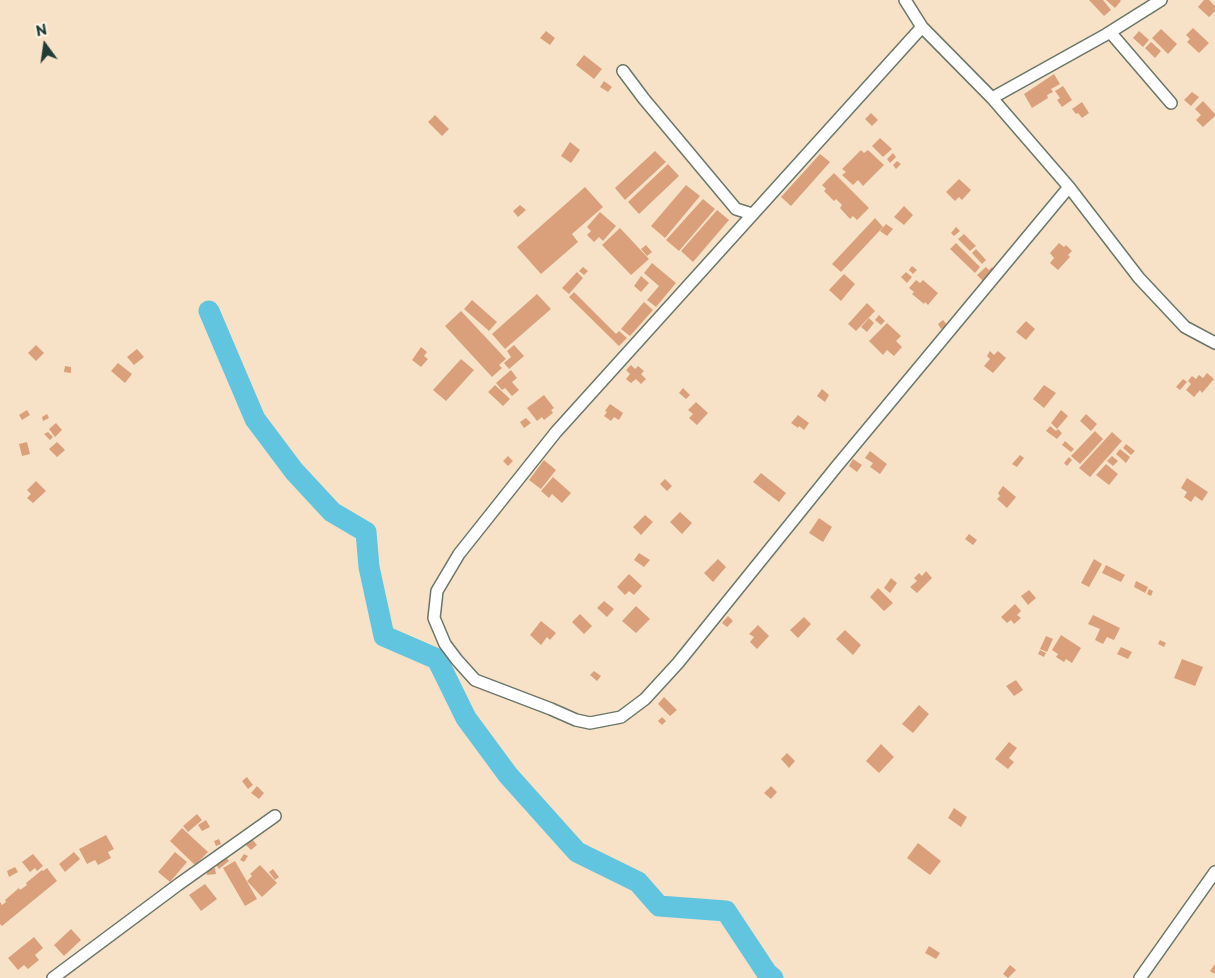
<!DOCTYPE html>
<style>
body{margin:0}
#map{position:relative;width:1215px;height:978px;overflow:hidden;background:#f7e2c8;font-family:"Playpen Sans",sans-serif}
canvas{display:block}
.north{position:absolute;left:20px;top:20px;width:50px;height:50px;-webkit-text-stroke:4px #fcf5e5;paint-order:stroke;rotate:346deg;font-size:14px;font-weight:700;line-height:20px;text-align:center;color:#1f3d34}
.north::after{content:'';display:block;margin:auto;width:18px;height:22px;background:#1f3d34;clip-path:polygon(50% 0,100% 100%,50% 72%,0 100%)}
</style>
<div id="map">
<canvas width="1215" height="978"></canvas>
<div class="north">N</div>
</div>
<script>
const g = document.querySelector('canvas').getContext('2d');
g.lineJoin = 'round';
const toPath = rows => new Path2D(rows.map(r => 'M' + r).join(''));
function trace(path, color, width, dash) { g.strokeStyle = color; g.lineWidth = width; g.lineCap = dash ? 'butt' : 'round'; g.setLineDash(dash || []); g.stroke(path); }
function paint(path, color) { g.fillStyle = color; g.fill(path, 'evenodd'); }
trace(toPath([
 [209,311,255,419,294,471,332,512,366,532,369,567,384,636,437,659,466,718,508,775,577,852,638,882,659,906,726,911,767,973,773,978]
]), '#62c5e0', 21);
paint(toPath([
 [1089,0,1103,0,1111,10,1104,16],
 [1106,0,1120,0,1121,1,1115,8],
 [1204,0,1209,0,1215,6,1215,11,1209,17,1198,7],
 [1193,28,1209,43,1199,53,1187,42,1190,39,1186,35],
 [1161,29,1177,44,1168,54,1152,38],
 [546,31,555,38,550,45,540,38],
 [1139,31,1149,40,1143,47,1133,38],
 [1151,42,1161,51,1155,58,1145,48],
 [584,55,602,69,594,79,576,65],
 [1054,74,1060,84,1051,89,1053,92,1047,95,1048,98,1032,108,1024,94],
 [604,81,612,87,608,92,600,87],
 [1063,86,1072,100,1062,107,1057,100,1060,98,1055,91],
 [1192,92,1199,97,1191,106,1184,100],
 [1203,101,1215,114,1215,116,1203,127,1196,120,1201,115,1195,109],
 [1082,102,1089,113,1082,118,1078,113,1076,114,1072,109],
 [871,113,878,120,872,126,865,119],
 [435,115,449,129,442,136,428,122],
 [880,138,892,149,883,157,872,146],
 [570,142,580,150,571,163,561,156],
 [861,150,864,153,868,150,884,165,863,186,858,180,853,185,842,175,846,172,842,169],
 [655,151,666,162,625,200,615,188],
 [893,153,896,157,890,163,887,159],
 [820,154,830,162,791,206,781,197],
 [897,161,901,164,896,169,893,165],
 [668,164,679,176,639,214,628,202],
 [834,173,869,208,857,220,853,216,850,219,840,208,842,205,836,199,834,201,824,191,826,189,822,185],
 [959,179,971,190,962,200,959,197,955,201,946,192],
 [686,185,700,196,665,238,651,226],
 [585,187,603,207,572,234,578,242,541,274,517,247],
 [703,199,715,209,679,251,666,240],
 [520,205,526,210,518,217,513,211],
 [904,206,913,215,904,225,894,217],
 [717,210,729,220,693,262,681,251],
 [600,212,616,226,603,241,599,237,594,242,587,235,591,231,587,227],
 [875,218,883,227,841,272,832,264],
 [886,224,893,229,887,236,880,231],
 [956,227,960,231,954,236,951,233],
 [620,228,649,259,631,275,602,245],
 [964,234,976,246,970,251,958,239],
 [956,243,980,267,975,273,950,249],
 [1059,243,1064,247,1066,245,1072,251,1068,255,1070,257,1058,270,1050,263,1054,258,1050,253],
 [646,245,652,252,647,256,641,249],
 [976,249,986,260,982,264,972,253],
 [652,263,676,283,656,307,647,300,659,286,644,273],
 [912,266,917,270,913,274,909,270],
 [583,267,588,271,584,275,579,271],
 [986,267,989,270,992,267,996,271,984,282,977,275],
 [577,272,583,278,569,294,562,288],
 [906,272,912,277,907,283,901,277],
 [844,274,855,284,841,301,829,290],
 [641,276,649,283,641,292,634,286],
 [916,280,920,283,923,280,938,293,928,305,925,302,924,304,912,294,914,292,909,288],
 [574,292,616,334,619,331,627,338,619,346,569,297],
 [537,294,551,309,505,349,492,334],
 [472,300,497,322,489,331,464,309],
 [644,302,653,310,630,336,621,329],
 [867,303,875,311,856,331,848,324],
 [461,311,506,359,499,365,502,368,492,377,445,326],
 [879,315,885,321,881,325,875,320],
 [869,318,874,323,867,332,861,327],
 [943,320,947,325,941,329,938,324],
 [1026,321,1035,329,1026,340,1016,332],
 [887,323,901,336,896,341,902,347,894,356,887,350,883,355,869,341],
 [36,345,44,353,36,361,28,353],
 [514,345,524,356,509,369,504,363,511,357,507,351],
 [421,347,427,352,424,356,428,359,421,367,412,360],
 [137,349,144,357,134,365,127,357],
 [990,351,994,355,998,351,1006,358,993,373,984,366,990,359,987,356],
 [461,359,474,370,446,401,433,390],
 [118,363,132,374,125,383,111,371],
 [631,365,635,369,638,366,644,371,641,374,646,379,641,384,636,379,631,383,626,379,630,374,626,370],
 [65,366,71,367,71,373,64,372],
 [511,370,517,378,512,382,519,390,512,396,505,388,502,390,496,383],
 [1207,373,1214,379,1202,393,1200,390,1194,397,1186,390,1191,384,1188,381,1192,376,1196,379,1199,375,1203,378],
 [1183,379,1187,382,1180,390,1176,387],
 [495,385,510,399,503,406,488,392],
 [1044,385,1056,393,1044,408,1033,399],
 [683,388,690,395,686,399,679,393],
 [822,389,829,395,825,402,817,396],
 [544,395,554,408,551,410,553,413,544,420,542,417,537,421,527,408],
 [696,402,708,413,697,425,689,418,693,414,688,410],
 [610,404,623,413,619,420,614,417,611,421,604,416,607,412,605,411],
 [27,410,30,415,22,420,19,415],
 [1061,410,1068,416,1057,429,1051,423],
 [47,414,49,418,43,421,42,417],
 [1086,414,1097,424,1091,431,1080,421],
 [798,415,809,423,804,430,799,426,798,428,791,423],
 [526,418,531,423,524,428,520,422],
 [56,423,62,430,55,437,49,429],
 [1050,426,1056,431,1058,429,1062,433,1057,439,1046,431],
 [1095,431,1103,439,1080,464,1071,456],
 [48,432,53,437,50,440,44,434],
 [1112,432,1122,441,1090,477,1079,468],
 [1065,441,1074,449,1071,452,1062,445],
 [27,442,30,454,22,456,19,444],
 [57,442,65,450,57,457,49,449],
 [1126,444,1135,451,1131,455,1123,448],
 [1120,449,1130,457,1126,463,1116,454],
 [870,451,887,464,880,474,870,467,873,463,865,458],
 [1020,455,1024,458,1017,467,1012,464],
 [508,456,513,461,508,466,503,461],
 [1112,456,1118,461,1113,466,1107,461],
 [1069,457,1072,460,1067,466,1064,463],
 [853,459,862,465,857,472,849,466],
 [544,460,556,470,541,489,529,480],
 [1106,464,1118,474,1109,485,1096,475],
 [761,473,786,493,779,502,753,482],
 [553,477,571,493,562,503,552,494,549,498,541,491],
 [1187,478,1208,492,1202,501,1195,496,1191,502,1184,497,1187,492,1181,488],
 [665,479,672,486,667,491,660,484],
 [36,481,46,491,33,503,27,498,31,494,27,490],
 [1003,486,1016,497,1007,508,997,499,1000,496,998,493],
 [680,512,692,523,682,534,670,522],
 [645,515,653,522,641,535,633,527],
 [819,518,832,527,823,542,809,533],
 [969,534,977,540,973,545,965,539],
 [639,553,650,560,644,567,634,560],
 [718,559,726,567,713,582,704,573],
 [1094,559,1102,564,1089,587,1081,583],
 [1106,565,1125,575,1121,582,1102,573],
 [926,571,932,578,917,593,910,587,917,581,914,578,919,573,922,576],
 [629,574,642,586,634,595,629,591,625,595,617,587],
 [891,578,897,583,890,593,884,588],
 [1136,581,1148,587,1145,593,1134,587],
 [878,588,893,603,884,611,870,597],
 [1149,589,1153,591,1151,596,1147,594],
 [1029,590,1036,598,1028,605,1021,596],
 [604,601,614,609,607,617,597,608],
 [1015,604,1021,611,1017,615,1021,618,1014,624,1011,620,1007,623,1001,617],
 [636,606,650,619,636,633,622,621],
 [580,614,592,626,584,634,572,622],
 [1093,615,1120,628,1114,640,1107,637,1103,644,1095,640,1100,629,1088,624],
 [728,616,733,621,727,627,722,623],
 [804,617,811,624,798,638,790,630],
 [541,621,556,633,550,640,547,637,541,645,530,635],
 [758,625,769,636,757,649,750,642,754,637,749,634],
 [845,630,861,645,853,655,836,639],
 [1061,635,1081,648,1072,663,1066,659,1064,662,1056,657,1058,654,1052,650],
 [1046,636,1053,639,1047,652,1040,649],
 [1160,640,1166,643,1164,647,1158,644],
 [1121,647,1132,652,1128,659,1117,654],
 [1040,650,1046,653,1044,657,1038,654],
 [1182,659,1203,667,1195,686,1174,678],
 [594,671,601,676,597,681,590,675],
 [1016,680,1023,690,1014,696,1006,686],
 [664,697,677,710,670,716,658,704],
 [919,705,929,714,913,733,902,724],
 [662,717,666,721,662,725,658,721],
 [1009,742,1017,748,1009,758,1014,762,1008,769,995,759],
 [881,744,894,757,879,773,866,761],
 [787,753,795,761,789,768,781,759],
 [247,777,253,785,248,789,242,781],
 [257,786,264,793,259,799,251,793],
 [771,786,777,792,771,799,764,793],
 [954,808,967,817,961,827,948,818],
 [197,814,202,820,188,832,183,826],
 [206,820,210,827,202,831,198,825],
 [182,828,208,852,195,865,170,841],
 [106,835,114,849,108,852,111,858,98,865,95,860,87,864,79,849],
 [219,839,221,844,216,846,214,841],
 [252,839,257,845,251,850,246,845],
 [918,843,941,861,930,875,907,858],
 [74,852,80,859,65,872,59,864],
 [175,852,187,862,170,882,158,872],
 [33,854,43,866,37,871,35,868,30,872,22,862],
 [244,854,248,856,244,862,240,860],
 [226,857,229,861,219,869,216,865],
 [235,861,257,899,245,906,223,868],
 [260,865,277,883,262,897,247,881,252,876,250,874],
 [15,867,18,872,9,877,7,871],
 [47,868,57,881,2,926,0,924,0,902,2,905,6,902,5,900,19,888,20,890,27,885,26,883,42,870,43,871],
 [215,868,216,874,207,875,206,870],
 [273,869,279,877,275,880,269,872],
 [205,884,217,899,201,911,189,895],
 [71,929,81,940,64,956,54,945],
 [34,937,43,948,35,955,39,960,28,969,24,965,18,970,8,958],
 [929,946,940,953,936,959,925,953],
 [1215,964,1215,974,1210,971],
 [1010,965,1016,970,1008,978,1003,974]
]), '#daa07b');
const minor = toPath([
 [905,0,922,27],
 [1110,32,1171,103],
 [623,71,644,99,736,209,752,214],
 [992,98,1107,34,1161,0],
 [1069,187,837,466,678,663,645,699,621,717,590,723,576,720,551,709,475,680,457,660,445,644,434,618,437,591,459,554,556,432,922,27,992,98,1069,187,1139,278,1185,327,1215,343],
 [53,978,179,884,275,816],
 [1140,978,1215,872]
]);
trace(minor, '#6b7768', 14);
trace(minor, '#fff', 11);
</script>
